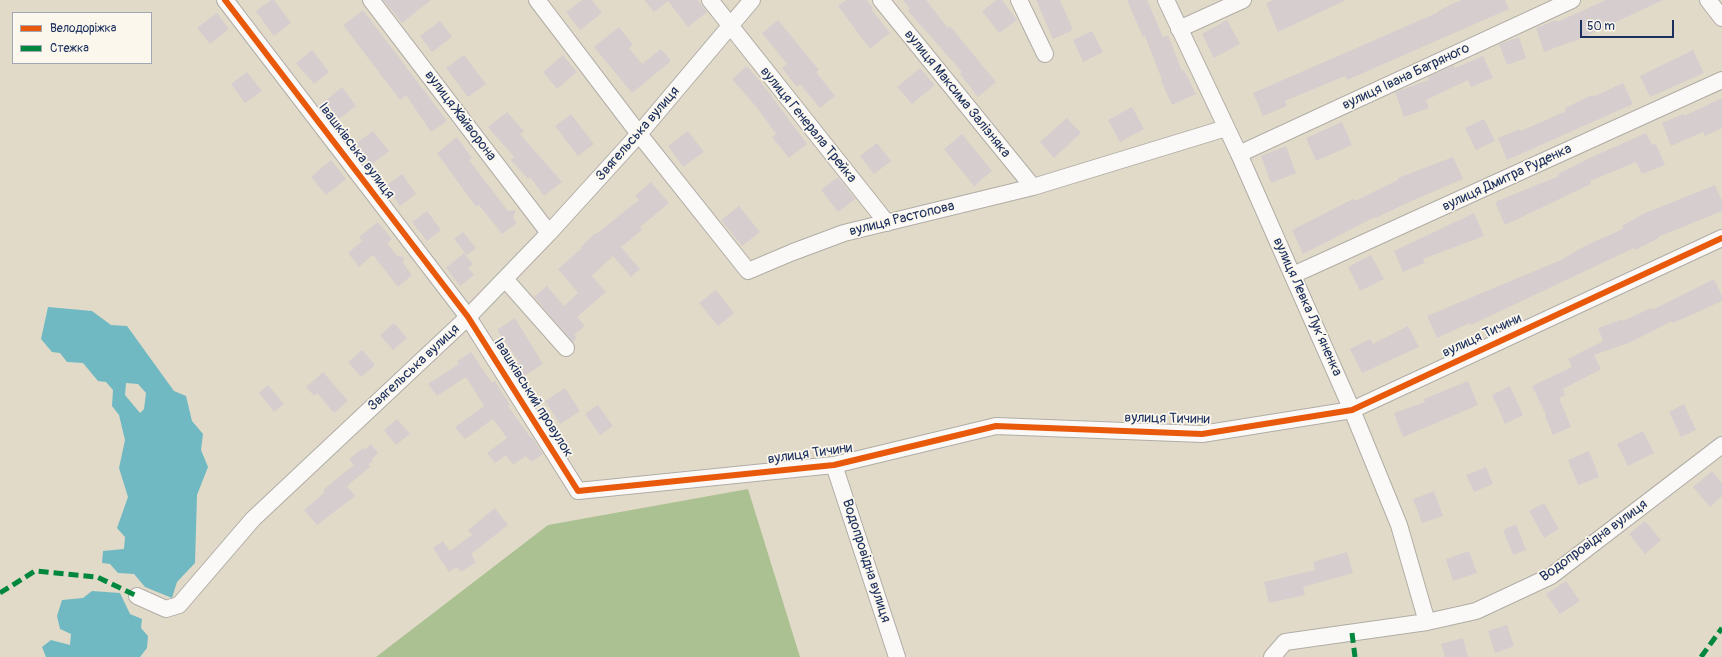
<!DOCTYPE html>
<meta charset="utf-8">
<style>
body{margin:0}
#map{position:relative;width:1722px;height:657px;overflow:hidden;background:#e2dac8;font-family:Pangolin,sans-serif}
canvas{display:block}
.legend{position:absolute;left:12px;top:12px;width:140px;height:52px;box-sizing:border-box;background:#fbf7ec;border:1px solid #a1a7b3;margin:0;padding:5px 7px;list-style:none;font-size:12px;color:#1b2f5e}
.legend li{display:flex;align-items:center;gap:8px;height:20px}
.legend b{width:20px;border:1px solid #a1a7b3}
.scale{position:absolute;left:1580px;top:20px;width:94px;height:18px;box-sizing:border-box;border:2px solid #1b2f5e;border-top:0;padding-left:5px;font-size:12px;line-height:14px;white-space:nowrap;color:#1b2f5e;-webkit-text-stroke:3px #fbf7ec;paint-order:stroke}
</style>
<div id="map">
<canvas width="1722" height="657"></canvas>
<ul class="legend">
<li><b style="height:5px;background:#e8590c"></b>Велодоріжка</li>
<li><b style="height:5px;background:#00873e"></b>Стежка</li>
</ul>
<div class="scale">50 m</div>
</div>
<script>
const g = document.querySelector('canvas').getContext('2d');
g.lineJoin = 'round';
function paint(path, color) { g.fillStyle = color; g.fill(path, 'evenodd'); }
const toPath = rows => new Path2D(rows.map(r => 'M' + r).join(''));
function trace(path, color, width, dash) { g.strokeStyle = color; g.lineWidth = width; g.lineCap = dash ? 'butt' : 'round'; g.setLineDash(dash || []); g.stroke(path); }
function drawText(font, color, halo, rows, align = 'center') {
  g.font = font + ' Pangolin,sans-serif'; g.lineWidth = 3.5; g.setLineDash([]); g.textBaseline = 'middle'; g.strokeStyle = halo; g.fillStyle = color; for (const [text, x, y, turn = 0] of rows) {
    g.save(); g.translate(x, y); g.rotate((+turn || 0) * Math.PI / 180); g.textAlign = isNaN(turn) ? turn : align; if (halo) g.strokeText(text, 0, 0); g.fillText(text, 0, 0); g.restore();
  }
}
paint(toPath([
 [748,489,800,657,376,657,548,525]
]), '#abc192');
paint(toPath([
 [48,307,92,311,111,325,127,326,174,391,186,396,192,421,203,434,201,450,208,467,197,495,195,563,177,582,172,598,145,587,134,574,118,573,110,564,102,563,103,551,124,549,125,537,117,528,128,497,119,468,125,440,119,415,112,406,113,390,106,382,98,381,83,363,67,362,60,353,52,352,41,339],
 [126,383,138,384,146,393,144,409,140,413,125,395],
 [92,591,120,593,130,614,142,619,141,628,148,636,147,648,140,657,46,657,42,647,51,640,70,645,71,634,60,629,57,616,62,600,83,598]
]), '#70b9c2');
paint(toPath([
 [271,0,274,0,291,23,274,36,256,11],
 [383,0,431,0,402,23],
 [582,0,592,0,602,13,580,30,566,12],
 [644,0,698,0,707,12,688,27,668,1,654,12],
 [846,0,867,0,873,8,871,9,890,33,870,49,838,6],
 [903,0,926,0,948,28,950,26,996,82,978,97,960,74,962,72,908,11,910,9],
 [997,0,1002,0,1017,20,999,33,982,11],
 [1036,0,1060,0,1073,30,1053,39],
 [1127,0,1147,0,1163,37,1168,35,1182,71,1184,70,1196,94,1172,105,1161,81,1162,80,1145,36,1143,37],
 [1274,0,1346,0,1278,32,1266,3],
 [1461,0,1505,0,1509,9,1347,80,1345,76,1285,101,1287,106,1263,116,1253,93,1439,12,1438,11],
 [1606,0,1663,0,1573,42,1573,41,1544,52,1536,28,1556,20,1557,22],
 [363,10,447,121,431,132,406,95,400,100,343,25],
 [217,13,229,29,210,44,197,28],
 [778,20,819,70,816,72,835,96,820,108,800,84,797,87,782,68,787,64,762,33],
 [1227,20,1240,44,1214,58,1202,34],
 [440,21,452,37,432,52,420,36],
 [619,27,633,45,629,48,642,64,661,49,671,61,632,93,594,47],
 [1092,31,1103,52,1083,62,1073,40],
 [1519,37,1526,58,1507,65,1499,44],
 [312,50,329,72,314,84,296,63],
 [1693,50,1704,73,1650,97,1640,76],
 [464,55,486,84,468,97,446,68],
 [563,55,577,72,557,89,543,72],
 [1483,56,1493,78,1471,87,1468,80,1426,100,1429,108,1404,117,1395,92,1429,80,1428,77,1454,65,1455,68],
 [747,66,767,90,807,144,789,158,772,137,776,134,758,109,732,79],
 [920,68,935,85,912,104,897,87],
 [247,72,262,91,245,103,231,84],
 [1623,83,1633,104,1507,160,1498,138,1520,129,1521,131,1566,111,1565,108,1592,95,1593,97],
 [342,87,356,106,339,119,325,101],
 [1722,98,1722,128,1705,136,1703,132,1671,146,1662,123,1683,114,1684,116],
 [1132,107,1144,129,1120,142,1108,120],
 [507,112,524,131,520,134,562,182,544,196,530,177,528,179,511,160,514,157,488,127],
 [571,114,594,144,578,156,555,126],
 [1067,118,1081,133,1054,158,1040,142],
 [1484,119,1495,141,1476,150,1465,128],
 [1342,122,1352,145,1316,161,1306,138],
 [373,131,389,151,371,165,355,144],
 [688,131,704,152,683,167,668,146],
 [1646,133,1652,145,1656,144,1665,165,1642,174,1636,162,1590,181,1591,184,1505,225,1495,202,1559,176,1558,174,1592,157],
 [962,134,992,171,974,186,944,149],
 [457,137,472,158,469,160,508,211,516,210,513,218,517,223,502,234,479,205,476,207,437,153],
 [877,143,891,161,874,174,860,156],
 [1286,146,1296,173,1271,183,1261,156],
 [1453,157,1463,179,1409,202,1376,218,1375,217,1303,254,1292,230,1353,199,1355,201,1398,180,1398,178],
 [331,160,346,179,326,195,311,177],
 [402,174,416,194,400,206,386,186],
 [838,177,855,199,838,212,821,190],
 [651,182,669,203,640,227,642,230,621,247,640,269,631,277,613,256,592,276,606,292,577,317,585,326,574,335,577,338,573,342,534,297,547,286,564,306,578,293,558,269,582,248,581,247,595,233,596,234,639,200,635,196],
 [1715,185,1722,201,1722,211,1658,237,1659,238,1635,250,1634,248,1471,325,1470,323,1437,338,1427,316,1561,260,1585,246,1623,229,1622,226,1645,213],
 [739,206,760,232,742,246,721,220],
 [427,211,441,230,427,241,412,222],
 [1474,213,1484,236,1423,259,1425,263,1403,272,1394,251],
 [378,222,392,239,387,243,397,256,404,257,403,263,412,275,398,287,373,255,359,267,348,253,362,241,359,237],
 [463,232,476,248,467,255,454,239],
 [464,253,473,264,468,268,474,275,460,286,446,268],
 [1371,255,1384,279,1360,291,1348,267],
 [1714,279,1722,296,1722,301,1673,323,1672,321,1631,342,1594,355,1601,369,1563,389,1565,395,1559,398,1571,427,1553,435,1545,416,1546,415,1532,386,1572,367,1568,359,1603,341,1598,328,1623,319,1623,321,1651,308,1652,310],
 [716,290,734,313,718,326,699,303],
 [515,318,543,364,521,378,513,366,519,362,497,330],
 [394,323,407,338,393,350,380,335],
 [1408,326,1419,347,1362,373,1350,349,1370,339,1373,344],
 [362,350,375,365,361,377,348,362],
 [471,352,492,383,495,381,510,405,508,406,531,438,532,437,543,454,531,462,526,456,513,465,506,455,495,463,487,453,507,438,493,419,465,439,455,427,484,406,466,377,437,396,428,384,459,364,457,361],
 [323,372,348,401,334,413,317,393,314,396,306,387],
 [1468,381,1478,405,1403,437,1394,413,1425,402,1424,399],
 [268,385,284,404,274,412,259,393],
 [1510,386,1523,415,1505,424,1492,395],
 [565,388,580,411,560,424,545,401],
 [1684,404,1696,430,1681,437,1669,412],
 [598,405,613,426,600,435,585,414],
 [397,419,410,434,396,445,384,430],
 [1643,431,1654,453,1628,466,1617,444],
 [371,444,378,453,372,459,373,461,368,464,370,467,347,486,355,496,317,525,304,510,325,492,323,490,354,465,349,459,363,448,364,450],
 [1589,451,1599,477,1578,485,1568,460],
 [1486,467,1493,484,1474,492,1466,475],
 [1712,471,1722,483,1722,496,1710,507,1693,487],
 [1434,491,1443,516,1422,523,1413,499],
 [1544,503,1559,529,1544,538,1529,511],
 [495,508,508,525,471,554,476,562,461,572,457,567,449,572,433,548,443,541,450,551,472,535,468,530],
 [1645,521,1661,540,1645,554,1629,534],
 [1516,524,1526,550,1513,555,1503,530],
 [1469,551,1477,573,1453,581,1446,559],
 [1347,552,1353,573,1303,587,1305,595,1269,603,1264,582,1315,570,1313,562],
 [1566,581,1580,601,1560,614,1546,594],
 [1507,625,1514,646,1495,653,1488,631],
 [1463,638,1468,657,1445,657,1441,644]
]), '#d6cdcf');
const minor = toPath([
 [225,0,468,317,578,491,834,465,996,426,1202,434,1352,410,1722,238],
 [371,0,549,233],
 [537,0,639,134,748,271,793,252,844,233,1033,187,1226,128],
 [710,0,887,223],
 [881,0,1033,187],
 [1019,0,1045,54],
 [1166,0,1239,154,1352,410,1399,525,1427,622],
 [1708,0,1722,18],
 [1179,29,1243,0],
 [1239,154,1572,0],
 [1293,275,1722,80],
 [505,279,566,348],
 [834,465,897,657],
 [137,596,166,609,179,605,253,519,468,317,549,233,639,134,752,0],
 [1272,657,1285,642,1427,622,1476,611,1551,576,1722,445]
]);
trace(minor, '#b0ada6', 18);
trace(minor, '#fbf9f7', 16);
trace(toPath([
 [0,593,35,571,97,577,137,596],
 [1352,633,1355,657],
 [1701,657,1722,628]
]), '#00873e', 5, [10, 5]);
trace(toPath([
 [225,0,468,317,578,491,834,465,996,426,1202,434,1352,410,1722,238]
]), '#e8590c', 6);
drawText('14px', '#1b2f5e', '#fbf7ec', [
 ["вулиця Івана Багряного",1406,77,-25],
 ["вулиця Максима Залізняка",957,94,51],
 ["вулиця Жайворона",460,116,53],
 ["вулиця Генерала Трейка",808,125,51],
 ["Звягельська вулиця",638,134,-49],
 ["Івашківська вулиця",356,151,53],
 ["вулиця Дмитра Руденка",1507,178,-25],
 ["вулиця Растопова",902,219,-14],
 ["вулиця Левка Лукʼяненка",1307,307,66],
 ["вулиця Тичини",1482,336,-25],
 ["Звягельська вулиця",414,368,-43],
 ["Івашківський провулок",533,398,58],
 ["вулиця Тичини",1167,419,1],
 ["вулиця Тичини",810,454,-8],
 ["Водопровідна вулиця",1594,541,-36],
 ["Водопровідна вулиця",866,561,72]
]);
</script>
